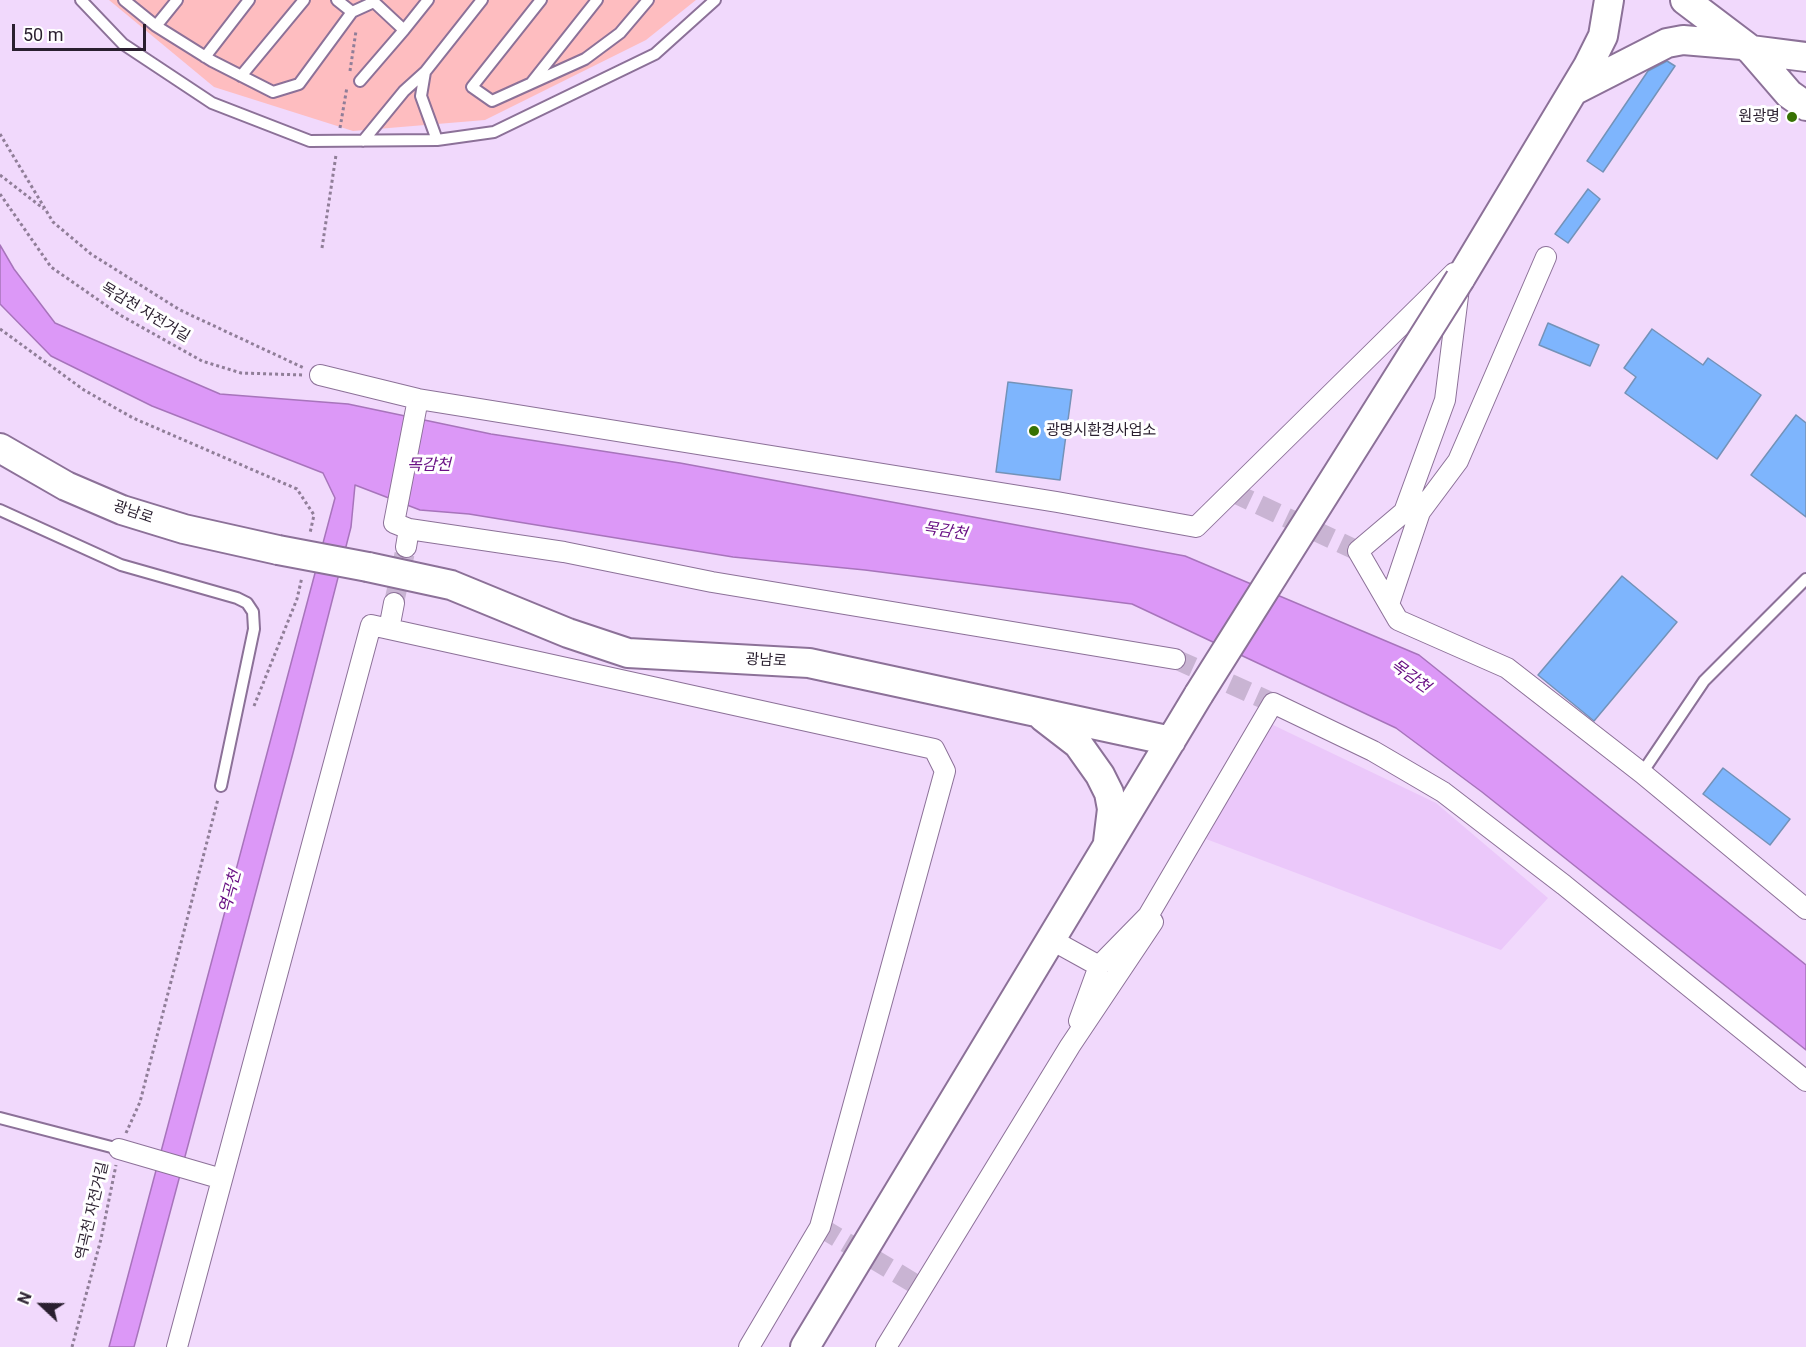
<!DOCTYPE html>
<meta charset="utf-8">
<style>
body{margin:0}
#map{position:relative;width:1806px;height:1347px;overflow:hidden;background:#f1d9fc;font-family:Roboto,sans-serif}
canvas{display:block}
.north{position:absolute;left:12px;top:1275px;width:60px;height:60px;-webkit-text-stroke:4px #fff;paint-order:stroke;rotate:292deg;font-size:16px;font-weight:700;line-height:24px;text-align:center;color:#2a1f2f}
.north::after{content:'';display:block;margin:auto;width:21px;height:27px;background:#2a1f2f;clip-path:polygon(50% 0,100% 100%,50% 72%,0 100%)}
.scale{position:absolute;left:12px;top:24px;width:134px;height:27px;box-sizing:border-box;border:3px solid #2a1f2f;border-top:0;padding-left:8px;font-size:18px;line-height:21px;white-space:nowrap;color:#2a1f2f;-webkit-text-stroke:4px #fff;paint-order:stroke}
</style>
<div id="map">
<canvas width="1806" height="1347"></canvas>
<div class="north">N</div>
<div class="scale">50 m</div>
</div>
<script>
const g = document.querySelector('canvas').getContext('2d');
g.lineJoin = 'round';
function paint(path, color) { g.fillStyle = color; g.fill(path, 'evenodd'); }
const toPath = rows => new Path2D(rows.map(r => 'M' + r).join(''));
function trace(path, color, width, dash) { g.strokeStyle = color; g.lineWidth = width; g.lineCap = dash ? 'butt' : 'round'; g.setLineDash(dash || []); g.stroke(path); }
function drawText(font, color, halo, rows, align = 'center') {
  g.font = font + ' Roboto,"Noto Sans KR",sans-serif'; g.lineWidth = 6; g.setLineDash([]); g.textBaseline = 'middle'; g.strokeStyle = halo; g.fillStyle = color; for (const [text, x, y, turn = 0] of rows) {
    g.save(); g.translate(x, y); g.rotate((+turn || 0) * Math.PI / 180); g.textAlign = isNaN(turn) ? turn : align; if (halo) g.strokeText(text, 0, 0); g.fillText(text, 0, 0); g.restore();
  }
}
paint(toPath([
 [1271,724,1436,803,1548,898,1501,950,1206,839]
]), '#ebc8fa');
paint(toPath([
 [109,0,696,0,646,40,485,120,353,131,214,87]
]), '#febdc0');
const water = toPath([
 [0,245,14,269,55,323,220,394,348,404,491,434,680,463,1185,556,1419,655,1806,965,1806,1050,1482,792,1396,728,1132,604,865,570,733,557,469,514,420,510,355,485,351,527,293,753,134,1347,109,1347,335,498,323,473,152,406,51,356,0,304,0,245]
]);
paint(water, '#dc98f7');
trace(water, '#a774bb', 1.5);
const building = toPath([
 [1667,61,1675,66,1603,172,1587,161,1648,71,1667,61],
 [1588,189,1600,199,1568,243,1555,234,1588,189],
 [1548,323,1599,345,1590,366,1539,345,1548,323],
 [1652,329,1703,365,1708,358,1761,395,1717,459,1625,393,1636,377,1624,368,1652,329],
 [1008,382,1072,390,1060,480,996,472,1008,382],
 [1796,415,1806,423,1806,517,1751,475,1796,415],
 [1622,576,1677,622,1594,721,1538,675,1622,576],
 [1723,768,1790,819,1770,845,1703,794,1723,768]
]);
paint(building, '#7eb5fd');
trace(building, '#7492b8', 1.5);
trace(toPath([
 [1232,492,1358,551],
 [394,603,406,547],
 [1175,659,1273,703],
 [820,1227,922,1288]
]), '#c9b4d3', 20, [20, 10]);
const lane = toPath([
 [81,0,123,44,212,103,310,141,437,140,494,132,655,54,715,0],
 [124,0,156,26,177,0],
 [337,0,352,12],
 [541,0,472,87,492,101,585,59,620,33,648,0],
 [156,26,212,61,273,92,299,84,352,12,374,2,404,30,428,0],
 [205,57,249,0],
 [425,72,482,0],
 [241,76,304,0],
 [360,81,404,30],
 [532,82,597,0],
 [363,141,404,91,425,72,421,96,437,140],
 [0,510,121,565,237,598,247,603,253,612,254,629,221,786],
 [1642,773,1704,681,1806,579],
 [0,1118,119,1149]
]);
const street = toPath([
 [1459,288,1445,400,1404,512,1358,551,1398,620,1507,668,1642,773,1806,909],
 [320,375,418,399,1057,502,1196,527,1454,273],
 [1420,512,1458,461,1546,257],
 [409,529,564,552,712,582,1175,659],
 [406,547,409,529,394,523,418,399],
 [1389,604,1420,512,1416,499],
 [389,629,394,603],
 [1052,940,1099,966,1148,916,1273,703,1373,751,1443,792,1564,885,1806,1081],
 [1079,1021,1099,966],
 [119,1149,222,1179],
 [177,1347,371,625,934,749,945,771,820,1227,749,1347],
 [886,1347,1070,1046,1153,922]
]);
const secondary = toPath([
 [1685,0,1751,50,1789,94,1806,106],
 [1751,50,1806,57],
 [1575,90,1667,43,1683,40,1742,45],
 [1460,279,1588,66,1603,36,1609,0],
 [0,448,66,486,122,510,184,529,278,550],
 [368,567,451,585,568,633,628,653,809,663,1171,741],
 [1043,717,1078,744,1100,775,1109,793,1112,809,1108,842],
 [805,1347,1199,694]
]);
trace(lane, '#8c7198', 14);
trace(street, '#8c7198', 22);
trace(secondary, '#8c7198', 32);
trace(toPath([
 [350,71,356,31],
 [340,128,347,87],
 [0,134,53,222,91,254,180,310,304,368],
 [0,175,44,209],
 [0,194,51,267,120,315,202,361,241,373,303,375],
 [322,248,336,155],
 [0,329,84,390,133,418,297,489,314,515,310,533],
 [254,706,297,599,302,577],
 [126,1133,140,1102,218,799],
 [72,1347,101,1239,116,1165]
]), '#907e98', 3, [3, 3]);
trace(lane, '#fff', 10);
trace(street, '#fff', 20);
trace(secondary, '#fff', 28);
const secondaryBridge = toPath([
 [278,550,368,567],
 [1199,694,1460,279]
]);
trace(secondaryBridge, '#8c7198', 32, []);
trace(secondaryBridge, '#fff', 28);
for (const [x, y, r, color] of [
 [1792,117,6,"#377203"],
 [1034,431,6,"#377203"]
]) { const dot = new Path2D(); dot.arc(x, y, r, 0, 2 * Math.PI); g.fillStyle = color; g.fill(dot); trace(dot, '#fff', 2); }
drawText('15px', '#2a1f2f', '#fff', [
 ["원광명",1780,117],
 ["광명시환경사업소",1046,431,"left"]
], 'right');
drawText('15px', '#2a1f2f', '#fff', [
 ["목감천 자전거길",145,313,31],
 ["광남로",133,513,19],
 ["광남로",766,661,3],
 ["역곡천 자전거길",93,1211,-77]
]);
drawText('italic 16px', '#691084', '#fff', [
 ["목감천",429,466],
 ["목감천",945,532,9],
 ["목감천",1410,677,36],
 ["역곡천",231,892,-75]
]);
</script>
